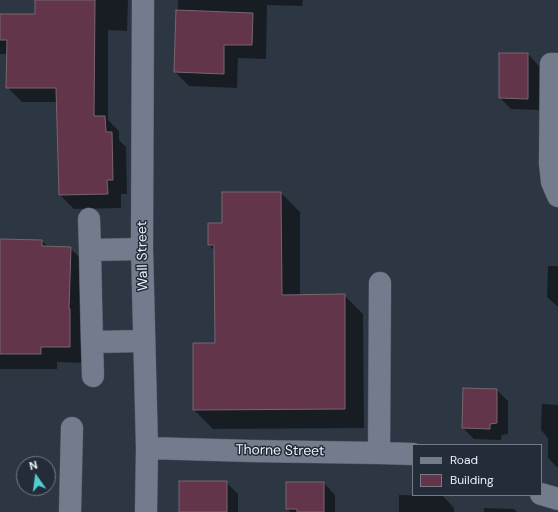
<!DOCTYPE html>
<style>
body{margin:0}
#map{position:relative;width:558px;height:512px;overflow:hidden;background:#2d3744;font-family:"DM Sans",sans-serif}
canvas{display:block}
.legend{position:absolute;left:412px;top:444px;width:130px;height:52px;box-sizing:border-box;background:#242c3a;border:1px solid #747b86;margin:0;padding:5px 7px;list-style:none;font-size:12px;color:#ebf1f9}
.legend li{display:flex;align-items:center;gap:8px;height:20px}
.legend b{width:20px;border:1px solid #747b86}
.north{position:absolute;left:16px;top:456px;width:40px;height:40px;box-sizing:border-box;background:#242c3a;border:1px solid #747b86;border-radius:50%;rotate:346deg;font-size:11px;font-weight:700;line-height:16px;text-align:center;color:#ebf1f9}
.north::after{content:'';display:block;margin:auto;width:14px;height:18px;background:#51ccd4;clip-path:polygon(50% 0,100% 100%,50% 72%,0 100%)}
</style>
<div id="map">
<canvas width="558" height="512"></canvas>
<ul class="legend">
<li><b style="height:5px;background:#727c8c"></b>Road</li>
<li><b style="height:11px;background:#63354b"></b>Building</li>
</ul>
<div class="north">N</div>
</div>
<script>
const g = document.querySelector('canvas').getContext('2d');
g.lineJoin = 'round';
function paint(path, color) { g.fillStyle = color; g.fill(path, 'evenodd'); }
const toPath = rows => new Path2D(rows.map(r => 'M' + r).join(''));
function trace(path, color, width, dash) { g.strokeStyle = color; g.lineWidth = width; g.lineCap = dash ? 'butt' : 'round'; g.setLineDash(dash || []); g.stroke(path); }
function drawText(font, color, halo, rows, align = 'center') {
  g.font = font + ' "DM Sans",sans-serif'; g.lineWidth = 3; g.setLineDash([]); g.textBaseline = 'middle'; g.strokeStyle = halo; g.fillStyle = color; for (const [text, x, y, turn = 0] of rows) {
    g.save(); g.translate(x, y); g.rotate((+turn || 0) * Math.PI / 180); g.textAlign = isNaN(turn) ? turn : align; if (halo) g.strokeText(text, 0, 0); g.fillText(text, 0, 0); g.restore();
  }
}
paint(toPath([
 [36,0,128,0,127,31,108,30,108,120,119,131,119,140,126,147,127,194,121,194,121,208,74,209,60,195,57,102,22,102,7,87,8,54,0,54,0,15,36,15],
 [178,0,303,0,302,6,267,5,266,59,238,58,237,88,189,86,175,72],
 [528,54,539,66,539,110,511,109,500,98],
 [281,193,300,212,300,296,344,295,363,314,364,428,213,429,194,410,216,344,215,251,209,245,209,224,223,224],
 [0,240,42,241,48,247,70,248,86,264,86,363,57,362,57,369,0,369],
 [548,266,558,266,558,313,558,307,547,297],
 [497,390,508,401,508,434,502,435,501,440,474,439,463,428],
 [542,404,558,405,558,468,548,458,548,438,541,430],
 [226,482,238,494,238,512,180,512],
 [324,483,335,495,335,512,290,512,287,508],
 [399,495,443,496,454,508,454,512,399,512],
 [484,508,514,509,517,512,484,512]
]), '#0007');
const building = toPath([
 [35,0,95,0,94,116,105,116,106,132,112,132,113,180,107,180,108,194,59,195,56,88,6,88,7,40,0,40,0,14,35,14,35,0],
 [176,10,253,13,252,45,224,45,224,74,174,72,176,10],
 [499,53,528,53,528,99,499,98,499,53],
 [222,192,281,192,282,295,345,294,345,409,193,410,193,343,215,343,214,245,208,245,208,223,222,223,222,192],
 [0,239,42,240,42,246,71,247,69,309,70,309,70,347,41,347,41,354,0,354,0,239],
 [463,388,497,389,497,423,490,424,490,429,462,428,463,388],
 [179,481,227,481,227,512,179,512,179,481],
 [286,482,324,482,324,512,297,512,297,509,286,509,286,482]
]);
paint(building, '#63354b');
trace(building, '#78656d', 1);
const minor = toPath([
 [143,0,142,249,147,448,146,512],
 [558,64,551,64,550,163,552,182,558,196],
 [89,219,90,250],
 [142,249,90,250,91,298,92,342,144,341],
 [92,342,93,376],
 [147,448,251,451,379,453,413,454],
 [379,453,380,283],
 [541,494,558,499],
 [70,512,72,428]
]);
trace(minor, '#4d5560', 23);
trace(minor, '#727c8c', 22);
drawText('14px', '#ebf1f9', '#242c3a', [
 ["Wall Street",143,256,-91],
 ["Thorne Street",280,451,1]
]);
</script>
